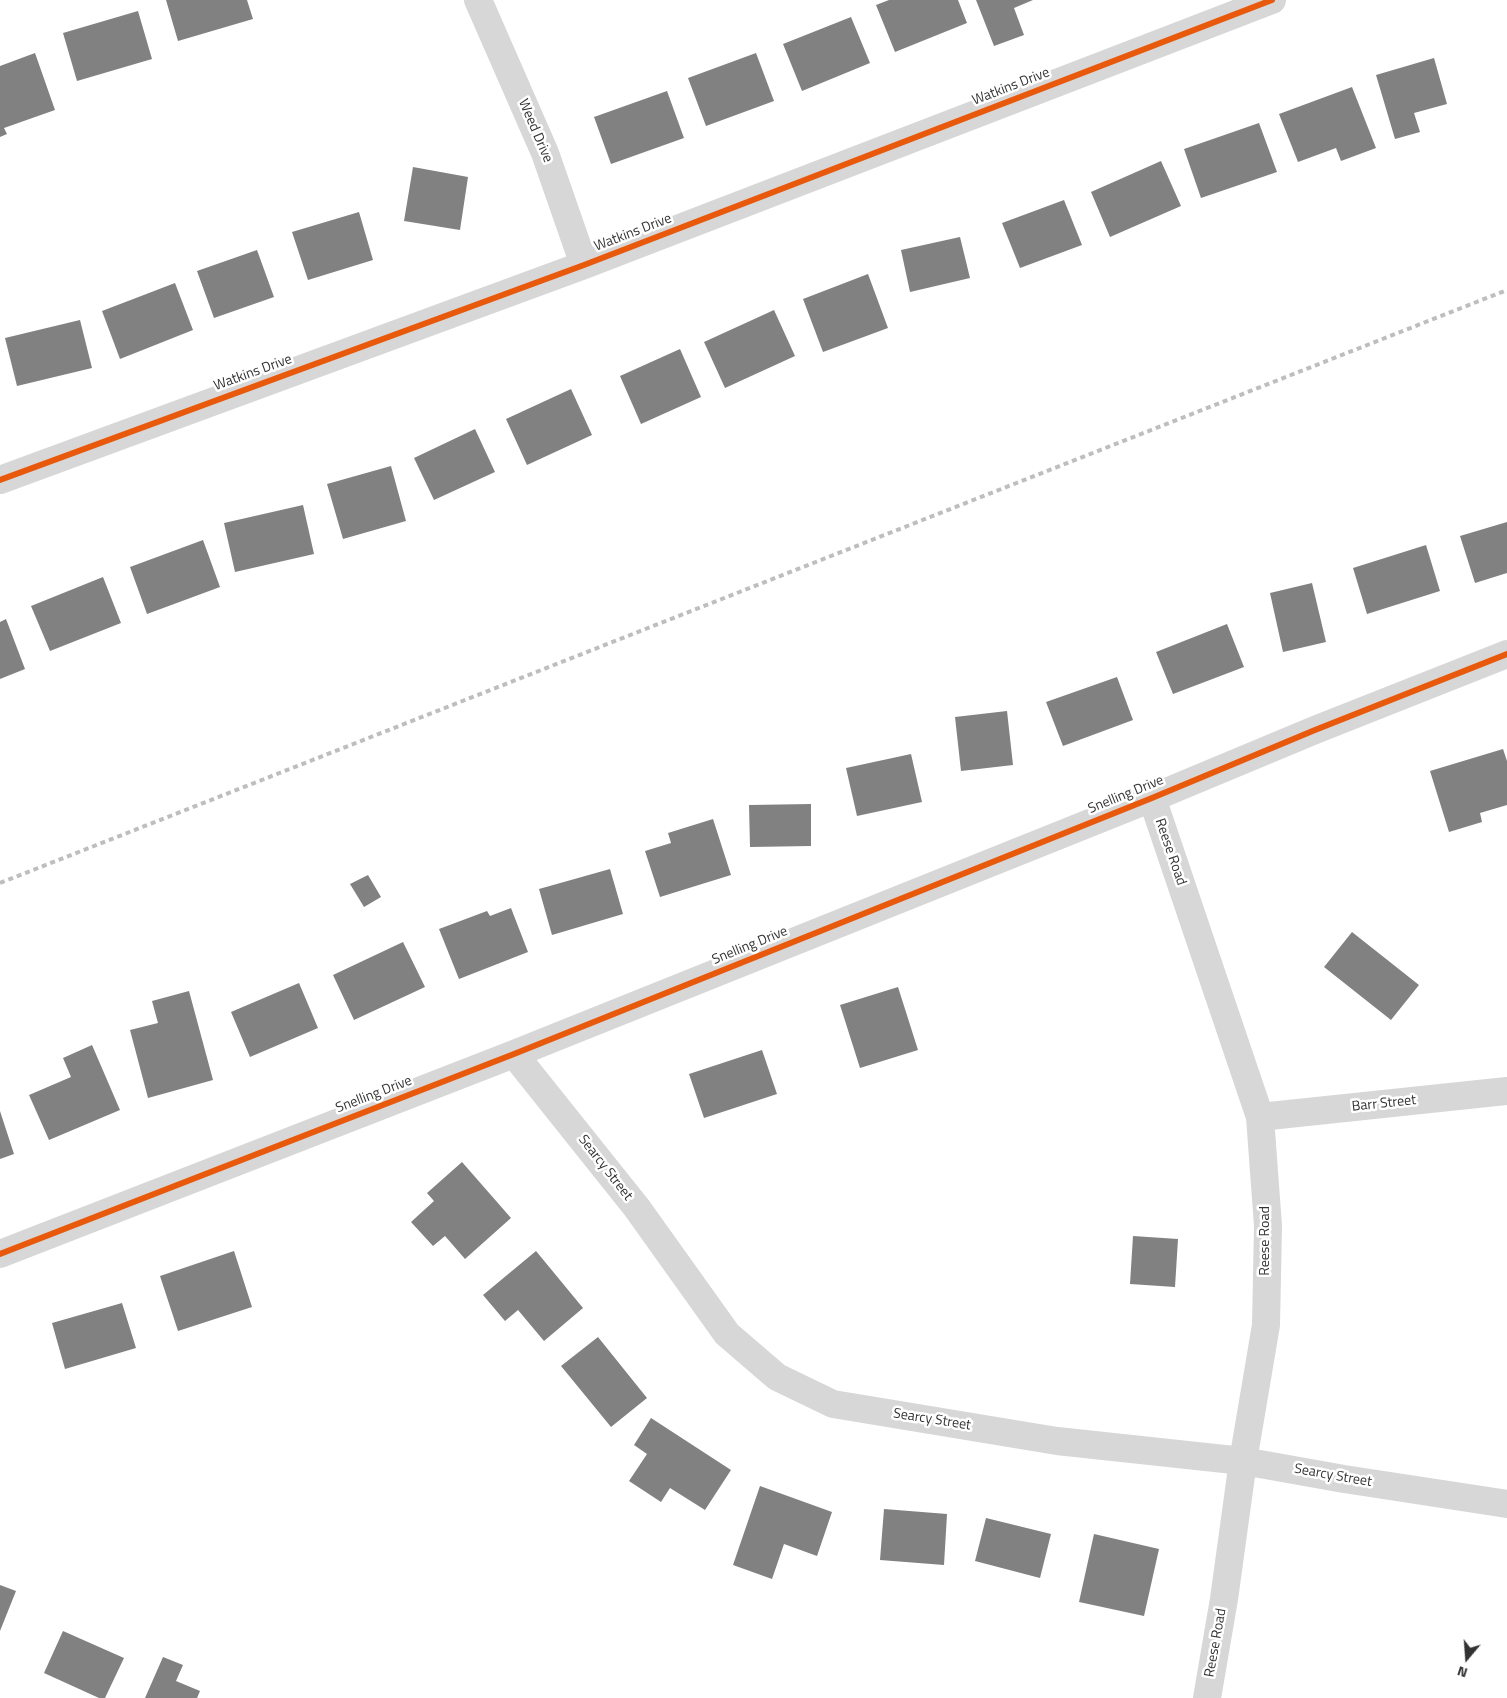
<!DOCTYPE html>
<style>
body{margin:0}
#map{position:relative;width:1507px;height:1698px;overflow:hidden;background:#fff;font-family:"Titillium Web",sans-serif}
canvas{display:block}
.north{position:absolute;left:1442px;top:1633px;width:50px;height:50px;-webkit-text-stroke:4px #fff;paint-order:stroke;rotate:198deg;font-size:14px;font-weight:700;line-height:20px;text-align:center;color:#333}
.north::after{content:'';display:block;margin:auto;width:18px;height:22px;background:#333;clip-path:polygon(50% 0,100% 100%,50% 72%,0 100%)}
</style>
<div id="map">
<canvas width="1507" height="1698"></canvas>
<div class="north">N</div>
</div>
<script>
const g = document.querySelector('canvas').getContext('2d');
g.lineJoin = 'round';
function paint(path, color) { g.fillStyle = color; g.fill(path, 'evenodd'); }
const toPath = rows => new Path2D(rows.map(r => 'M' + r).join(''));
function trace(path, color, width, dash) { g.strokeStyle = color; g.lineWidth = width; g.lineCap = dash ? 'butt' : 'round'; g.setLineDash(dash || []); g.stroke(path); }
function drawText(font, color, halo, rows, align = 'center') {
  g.font = font + ' "Titillium Web",sans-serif'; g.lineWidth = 5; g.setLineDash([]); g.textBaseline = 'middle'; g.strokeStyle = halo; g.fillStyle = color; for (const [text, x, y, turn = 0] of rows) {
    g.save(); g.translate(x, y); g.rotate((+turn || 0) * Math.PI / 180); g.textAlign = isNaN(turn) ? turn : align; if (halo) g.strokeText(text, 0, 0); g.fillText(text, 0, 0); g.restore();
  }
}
paint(toPath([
 [166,0,247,0,253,19,178,41],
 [889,0,958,0,967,23,895,52,876,5],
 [976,0,1033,0,1014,8,1024,35,994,46],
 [138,11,152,59,77,81,63,33],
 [851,17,870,63,802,91,783,44],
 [35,53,55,110,4,128,7,134,0,137,0,66],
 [756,53,774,101,706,126,688,78],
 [1434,58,1447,104,1414,113,1420,132,1395,139,1376,75],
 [1352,87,1376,148,1341,161,1336,148,1298,162,1279,114],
 [667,91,684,138,611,164,594,117],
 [1259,123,1277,172,1201,198,1184,149],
 [1161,161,1181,206,1110,237,1091,192],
 [413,167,468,177,460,230,404,221],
 [1064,200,1082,245,1020,268,1002,223],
 [359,212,373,260,308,280,292,232],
 [960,237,970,278,910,292,901,250],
 [257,250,274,297,214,318,197,271],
 [868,274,888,328,823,352,803,299],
 [175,283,193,330,120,359,102,311],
 [774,310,795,356,725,388,704,342],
 [80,320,92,368,17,386,5,338],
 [680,349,701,397,641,424,620,376],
 [571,389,592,435,527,465,506,419],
 [475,429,495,472,434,500,414,458],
 [391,466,406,521,343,539,327,484],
 [303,505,314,554,235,572,224,523],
 [1507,522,1507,573,1475,583,1460,536],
 [203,540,220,587,147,614,130,567],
 [1426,545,1440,591,1367,614,1353,568],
 [103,577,121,623,50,651,31,606],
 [1312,583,1326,642,1283,652,1270,593],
 [6,619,25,669,0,679,0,622],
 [1227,624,1244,667,1173,694,1156,652],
 [1117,677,1133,720,1063,746,1046,702],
 [1007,711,1013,765,961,771,955,717],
 [1503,749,1507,761,1507,805,1480,813,1482,822,1449,832,1430,771],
 [911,754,922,802,857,816,846,768],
 [811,804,811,846,750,847,749,805],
 [713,819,731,875,660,897,645,851,671,843,668,833],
 [610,869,623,914,552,935,539,889],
 [368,875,381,897,364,907,350,884],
 [511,908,528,952,459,979,439,929,487,911,490,916],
 [1352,932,1419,985,1391,1020,1324,967],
 [403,942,425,987,354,1020,333,975],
 [299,983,318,1028,250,1057,231,1012],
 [898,987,918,1050,860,1068,840,1005],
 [189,991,213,1080,148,1098,130,1030,158,1023,152,1001],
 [92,1045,120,1110,49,1140,29,1095,71,1077,63,1058],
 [762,1050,777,1094,704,1118,689,1074],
 [0,1111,14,1154,0,1159],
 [462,1162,511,1218,465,1259,445,1236,433,1246,411,1222,434,1201,427,1193],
 [1133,1236,1178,1239,1175,1287,1130,1284],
 [234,1251,252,1307,178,1331,160,1276],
 [536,1251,583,1308,544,1341,518,1310,505,1321,483,1295],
 [122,1303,136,1348,65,1369,52,1323],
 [598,1337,647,1398,611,1427,561,1366],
 [651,1418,731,1470,705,1510,670,1488,661,1502,629,1481,647,1454,634,1445],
 [760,1486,832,1512,817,1556,784,1544,772,1579,733,1565],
 [884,1509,947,1514,944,1565,880,1560],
 [986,1518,1051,1534,1040,1578,975,1561],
 [1094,1534,1159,1549,1144,1616,1079,1602],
 [0,1585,16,1591,0,1631],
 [63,1631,124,1658,105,1698,99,1698,44,1673],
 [163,1657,183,1665,176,1681,200,1691,197,1698,145,1698]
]), '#818181');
trace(toPath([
 [478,0,545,153,584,265],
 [0,480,584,265,1272,0],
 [1152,798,1260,1117,1268,1226,1266,1325,1243,1461,1224,1599,1207,1698],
 [514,1054,637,1208,727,1334,777,1377,833,1404,1057,1441,1243,1461,1344,1479,1507,1504],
 [1260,1117,1507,1091],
 [0,1254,514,1054,1152,798,1315,730,1507,654]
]), '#d7d7d7', 28);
trace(toPath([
 [0,883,1507,290]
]), '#bebebe', 4, [5, 4]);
trace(toPath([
 [0,480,584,265,1272,0],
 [0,1254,514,1054,1152,798,1315,730,1507,654]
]), '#e8590c', 6);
drawText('14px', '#333', '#fff', [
 ["Watkins Drive",1011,87,-21],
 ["Weed Drive",535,131,67],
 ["Watkins Drive",633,233,-21],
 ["Watkins Drive",253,373,-20],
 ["Snelling Drive",1126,795,-22],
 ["Reese Road",1170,852,71],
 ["Snelling Drive",750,946,-22],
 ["Snelling Drive",374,1095,-21],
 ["Barr Street",1384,1104,-6],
 ["Searcy Street",605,1168,52],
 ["Reese Road",1266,1241,-90],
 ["Searcy Street",932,1420,9],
 ["Searcy Street",1333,1476,10],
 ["Reese Road",1216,1643,-80]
]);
</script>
